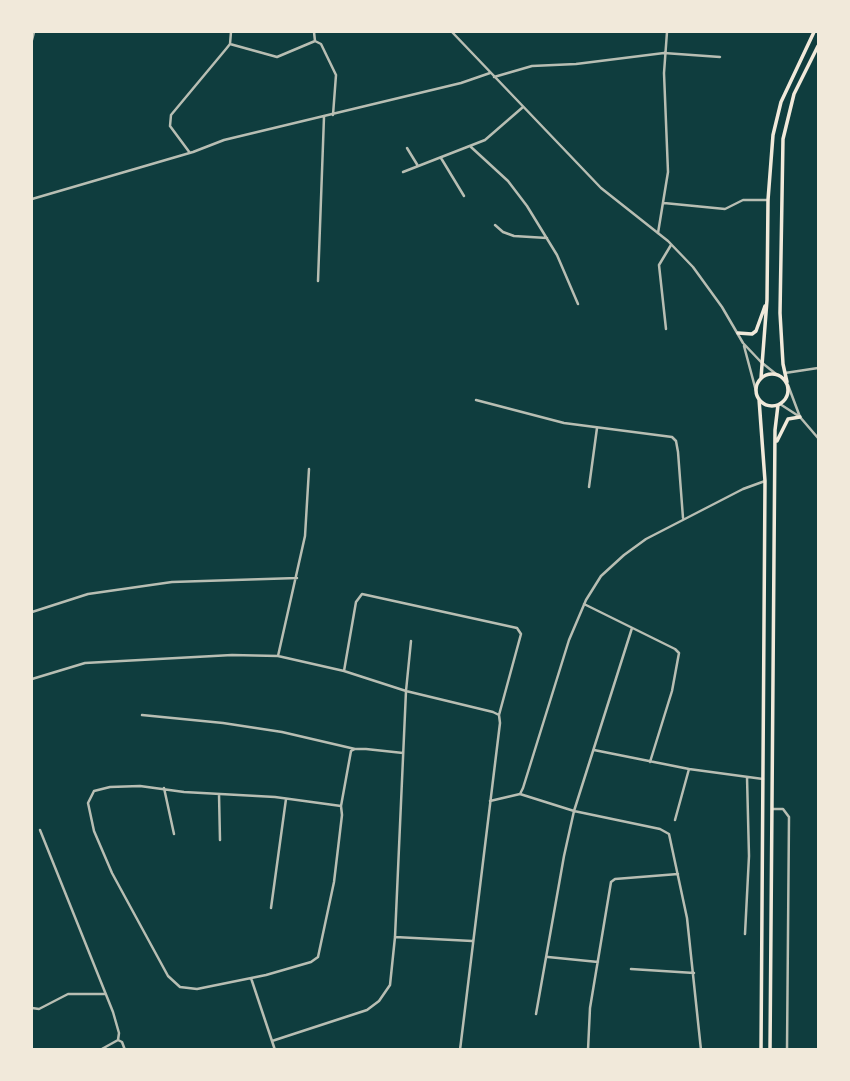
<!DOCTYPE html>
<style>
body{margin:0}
#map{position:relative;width:850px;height:1081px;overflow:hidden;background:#0f3d3e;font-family:"Roboto Condensed",sans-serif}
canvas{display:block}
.frame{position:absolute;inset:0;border:33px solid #f1e9da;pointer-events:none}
</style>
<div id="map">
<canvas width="850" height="1081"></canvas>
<div class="frame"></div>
</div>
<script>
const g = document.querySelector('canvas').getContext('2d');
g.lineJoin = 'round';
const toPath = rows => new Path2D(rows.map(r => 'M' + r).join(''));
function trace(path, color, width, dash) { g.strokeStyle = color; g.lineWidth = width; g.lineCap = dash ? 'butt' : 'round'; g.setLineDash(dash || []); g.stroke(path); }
trace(toPath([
 [314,32,315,41],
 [32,40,34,32],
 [230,44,277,57,315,41,321,44,336,75,333,115],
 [494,77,532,66,576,64,664,53,720,57],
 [471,147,508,181,527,206,557,255,578,304],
 [407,148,418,166],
 [190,153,170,126,171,115,226,49,230,44,231,32],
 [441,158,464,196],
 [403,172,485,140,523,107],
 [32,199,193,152,224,140,461,83,490,73],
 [664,203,725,209,743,200,768,200],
 [495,225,503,232,514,236,547,238],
 [658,233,668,172,664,73,667,32],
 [318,281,324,117],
 [666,329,659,265,671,245],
 [785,373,818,368],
 [476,400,564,423,672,437,676,441,678,452,683,518],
 [589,487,597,428],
 [584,604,675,649,679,653,672,691,650,762],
 [32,612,88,594,172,582,297,578],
 [411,641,406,691,493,712,499,715,500,723,460,1050],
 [278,656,305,536,309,469],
 [344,671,356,602,362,594,517,628,521,634,499,715],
 [32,679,85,663,232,655,278,656,344,671,406,691,395,937,390,985,379,1001,367,1010,272,1041],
 [142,715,223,723,282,732,355,749],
 [594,750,689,769,763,779],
 [164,788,174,834],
 [219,794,220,840],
 [520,794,574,811,660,829,669,834,687,918,701,1050],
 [490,801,520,794,523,788,569,640,586,600,601,576,624,555,646,539,743,489,765,481],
 [341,806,275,797,184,792,140,786,110,787,94,791,88,803,94,831,112,873,168,976,180,987,197,989,266,975,311,962,318,957,334,882,342,815,341,806,351,751,355,749,366,749,403,753],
 [773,809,783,809,789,817,787,1050],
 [675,820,689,769],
 [40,830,113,1012,119,1033,118,1040,122,1042,125,1050],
 [271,908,286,799],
 [745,934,749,856,747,777],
 [395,937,472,941],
 [548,957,598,962],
 [631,969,694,973],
 [251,978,275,1050],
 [32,1008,39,1009,68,994,104,994],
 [536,1014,564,856,574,811,632,628],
 [100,1050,118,1040],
 [588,1050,590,1008,611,882,615,879,678,874]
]), '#b8beb3', 2.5);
trace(toPath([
 [452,32,601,188,668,241,693,267,722,307,743,343,761,362,776,374],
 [744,346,756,391],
 [788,385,800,417],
 [780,404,800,417,818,438]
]), '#b8beb3', 2.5);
trace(toPath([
 [738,333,752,334,756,331,765,306],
 '756 390a16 16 0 1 1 32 0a16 16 0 1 1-32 0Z',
 [761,378,767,300,768,200,773,135,781,102,814,32],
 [787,382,783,364,780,313,783,139,794,94,818,46],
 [759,399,765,481,761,1050],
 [777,441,788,419,800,417],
 [770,1050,775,430,778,405]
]), '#f1e9da', 3.5);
</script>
